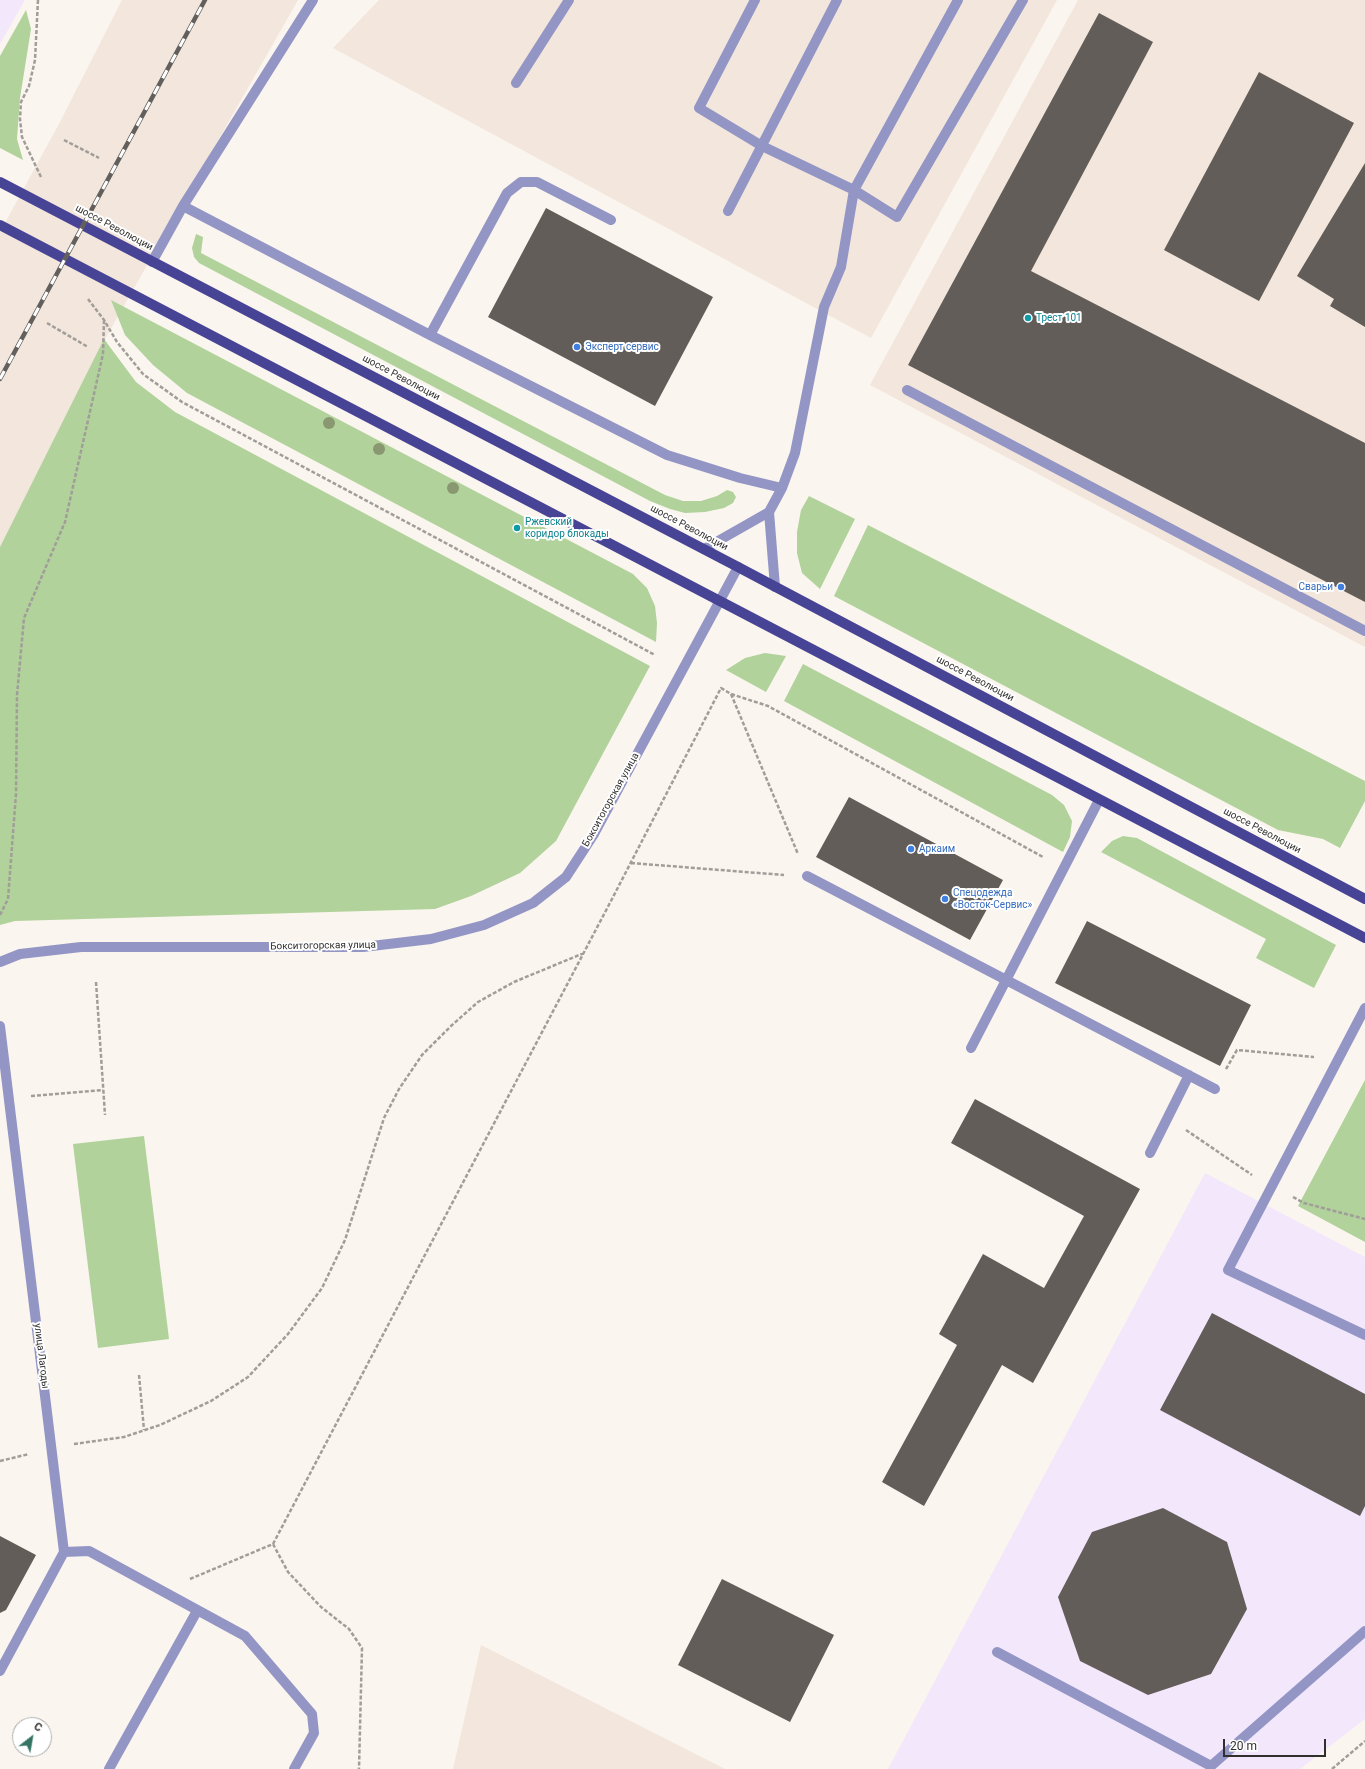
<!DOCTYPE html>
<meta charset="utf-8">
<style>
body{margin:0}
#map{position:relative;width:1365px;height:1769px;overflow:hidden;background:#fbf5ef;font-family:Roboto,sans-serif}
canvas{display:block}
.north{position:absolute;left:12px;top:1717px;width:40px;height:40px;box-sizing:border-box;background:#fff;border:1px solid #adacab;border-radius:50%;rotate:31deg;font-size:11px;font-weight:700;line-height:16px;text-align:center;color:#312f2d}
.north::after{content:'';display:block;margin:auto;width:14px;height:18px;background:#347463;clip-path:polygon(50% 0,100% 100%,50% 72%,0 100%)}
.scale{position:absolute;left:1223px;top:1739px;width:103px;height:18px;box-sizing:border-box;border:2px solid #312f2d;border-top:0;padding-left:5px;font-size:12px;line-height:14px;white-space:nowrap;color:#312f2d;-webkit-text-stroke:3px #fff;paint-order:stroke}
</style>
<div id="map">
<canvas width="1365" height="1769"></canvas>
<div class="north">С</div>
<div class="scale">20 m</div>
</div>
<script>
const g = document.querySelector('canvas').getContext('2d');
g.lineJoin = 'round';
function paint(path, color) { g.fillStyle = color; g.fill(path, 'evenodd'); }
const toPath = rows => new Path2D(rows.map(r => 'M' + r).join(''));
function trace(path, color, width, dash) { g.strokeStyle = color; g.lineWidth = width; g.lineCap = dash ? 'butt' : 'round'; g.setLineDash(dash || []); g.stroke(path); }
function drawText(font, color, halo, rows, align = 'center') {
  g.font = font + ' Roboto,sans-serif'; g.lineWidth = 4; g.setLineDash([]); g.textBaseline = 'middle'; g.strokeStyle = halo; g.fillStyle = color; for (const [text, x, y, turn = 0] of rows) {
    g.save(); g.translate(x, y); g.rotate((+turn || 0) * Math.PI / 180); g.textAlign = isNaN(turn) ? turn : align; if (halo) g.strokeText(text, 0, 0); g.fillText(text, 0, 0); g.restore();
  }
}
paint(toPath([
 [0,0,25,0,0,44],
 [1205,1173,1365,1257,1365,1719,1300,1769,888,1769]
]), '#f3e7fb');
paint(toPath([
 [122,0,298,0,105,339,0,547,0,232,60,122],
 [379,0,1057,0,871,338,333,48],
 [1078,0,1365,0,1365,647,870,385],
 [481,1645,725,1769,453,1769]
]), '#f3e6dc');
paint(toPath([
 [26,10,31,29,20,98,17,139,23,160,0,148,0,56],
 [196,234,203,237,201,253,665,495,683,501,701,501,717,496,727,490,733,492,736,497,733,503,724,508,705,512,685,513,670,509,650,501,199,263,194,257,192,248],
 [111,300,633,574,647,588,655,606,657,623,656,642,187,393,153,365,125,335],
 [104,339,136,382,175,412,650,666,556,841,520,873,471,896,435,909,15,921,0,925,0,547],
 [809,496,855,519,820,589,802,573,797,553,797,532,801,510],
 [868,525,1365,781,1365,801,1340,848,1323,839,1278,830,834,596],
 [765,653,786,656,766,692,726,670,745,658],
 [803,664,1052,795,1064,805,1072,821,1070,837,1063,852,784,701],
 [1123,836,1137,838,1336,945,1314,988,1256,958,1266,939,1101,852,1112,841],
 [1365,1080,1365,1242,1298,1206],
 [144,1136,169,1339,98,1348,73,1144]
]), '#b1d29b');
paint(toPath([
 [1099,13,1153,42,1031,271,1365,443,1365,602,908,365],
 [1259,72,1354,123,1259,301,1164,250],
 [1365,163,1365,327,1330,306,1334,299,1297,276],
 [546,208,713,297,655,406,488,317],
 [849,797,1003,880,970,940,816,857],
 [1087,921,1251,1005,1220,1066,1055,983],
 [975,1099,1140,1189,1033,1383,1002,1365,924,1506,882,1482,957,1345,939,1334,983,1254,1044,1288,1084,1216,951,1143],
 [1212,1313,1365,1394,1365,1506,1360,1516,1160,1410],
 [1163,1508,1227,1542,1247,1609,1211,1674,1148,1695,1080,1661,1058,1597,1092,1532],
 [0,1536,36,1555,6,1610,0,1613],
 [722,1579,834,1635,790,1722,678,1665]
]), '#625d59');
trace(toPath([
 [38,0,35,60,29,86,21,102,20,119,22,137,41,177],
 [64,140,99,158],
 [88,299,104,320,117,342,143,374,182,402,655,655],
 [47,323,88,347],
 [731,694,798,854],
 [631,863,784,875],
 [0,915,8,899,16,794,17,695,24,618,65,522,103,354,104,321],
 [96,982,105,1115],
 [1226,1069,1237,1050,1314,1057],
 [31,1096,103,1090],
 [1186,1130,1252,1175],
 [1293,1197,1304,1203,1365,1219],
 [139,1375,144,1430],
 [74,1444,124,1437,160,1425,211,1401,248,1377,288,1334,322,1288,345,1240,384,1118,399,1089,422,1055,451,1026,478,1002,514,982,584,953],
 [0,1461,29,1454],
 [273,1544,288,1572,321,1607,349,1629,362,1648,359,1769],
 [190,1579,273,1544,612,899,721,688,731,694,768,706,1043,857],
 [1332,1769,1365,1741]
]), '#a19d99', 2.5, [4, 2]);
trace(toPath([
 [755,0,699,108,762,146,854,190,897,217,1023,0],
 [516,83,569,0],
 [183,206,430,335,667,455,740,478,782,488],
 [728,211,837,0],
 [152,262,183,206,313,0],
 [430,335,507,193,521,182,537,182,611,220],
 [907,390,1365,631],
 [769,512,782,488,795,453,824,307,841,267,854,190,958,0],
 [704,549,769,512,775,587],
 [807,876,1215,1089],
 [0,962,20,954,81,947,363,947,431,939,484,925,533,903,566,877,594,834,738,567],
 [1365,1008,1228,1270,1365,1335],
 [0,1026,64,1552,0,1671],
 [971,1048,1099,800],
 [1150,1153,1189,1075],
 [64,1552,89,1551,245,1636,312,1714,314,1733,294,1769],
 [997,1652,1211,1766,1365,1631],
 [109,1769,197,1611]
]), '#9396c5', 10);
trace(toPath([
 [0,182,738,567,1365,899],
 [0,225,1365,938]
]), '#484495', 10);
const rail = toPath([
 [0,379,205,0]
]);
trace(rail, '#625f5c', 4.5);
trace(rail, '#fff', 3, [9]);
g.fillStyle = '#899871';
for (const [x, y] of [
 [329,423],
 [379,449],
 [453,488]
]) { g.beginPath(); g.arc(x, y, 6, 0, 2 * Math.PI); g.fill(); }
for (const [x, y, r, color] of [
 [1028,318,4,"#0f9aa8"],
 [577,347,4,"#3f7fe0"],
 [517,528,4,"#0f9aa8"],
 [1341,587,4,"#3f7fe0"],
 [911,849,4,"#3f7fe0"],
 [945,899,4,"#3f7fe0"]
]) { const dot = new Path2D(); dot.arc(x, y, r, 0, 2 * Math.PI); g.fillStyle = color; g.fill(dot); trace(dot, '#fff', 1.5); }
drawText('10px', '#312f2d', '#fff', [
 ["шоссе Революции",114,228,28],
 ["шоссе Революции",401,378,28],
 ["шоссе Революции",689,528,28],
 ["шоссе Революции",975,679,28],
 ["Бокситогорская улица",611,800,-61],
 ["шоссе Революции",1262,831,28],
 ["Бокситогорская улица",323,946,-1],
 ["улица Лагоды",41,1356,83]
]);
drawText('10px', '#0d838f', '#fff', [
 ["Трест 101",1036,318],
 ["Ржевский",525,522],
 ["коридор блокады",525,534]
], 'left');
drawText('10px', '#366cbe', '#fff', [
 ["Эксперт сервис",585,347],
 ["Сварьи",1333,587,"right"],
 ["Аркаим",919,849],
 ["Спецодежда",953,893],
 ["«Восток-Сервис»",953,905]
], 'left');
</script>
